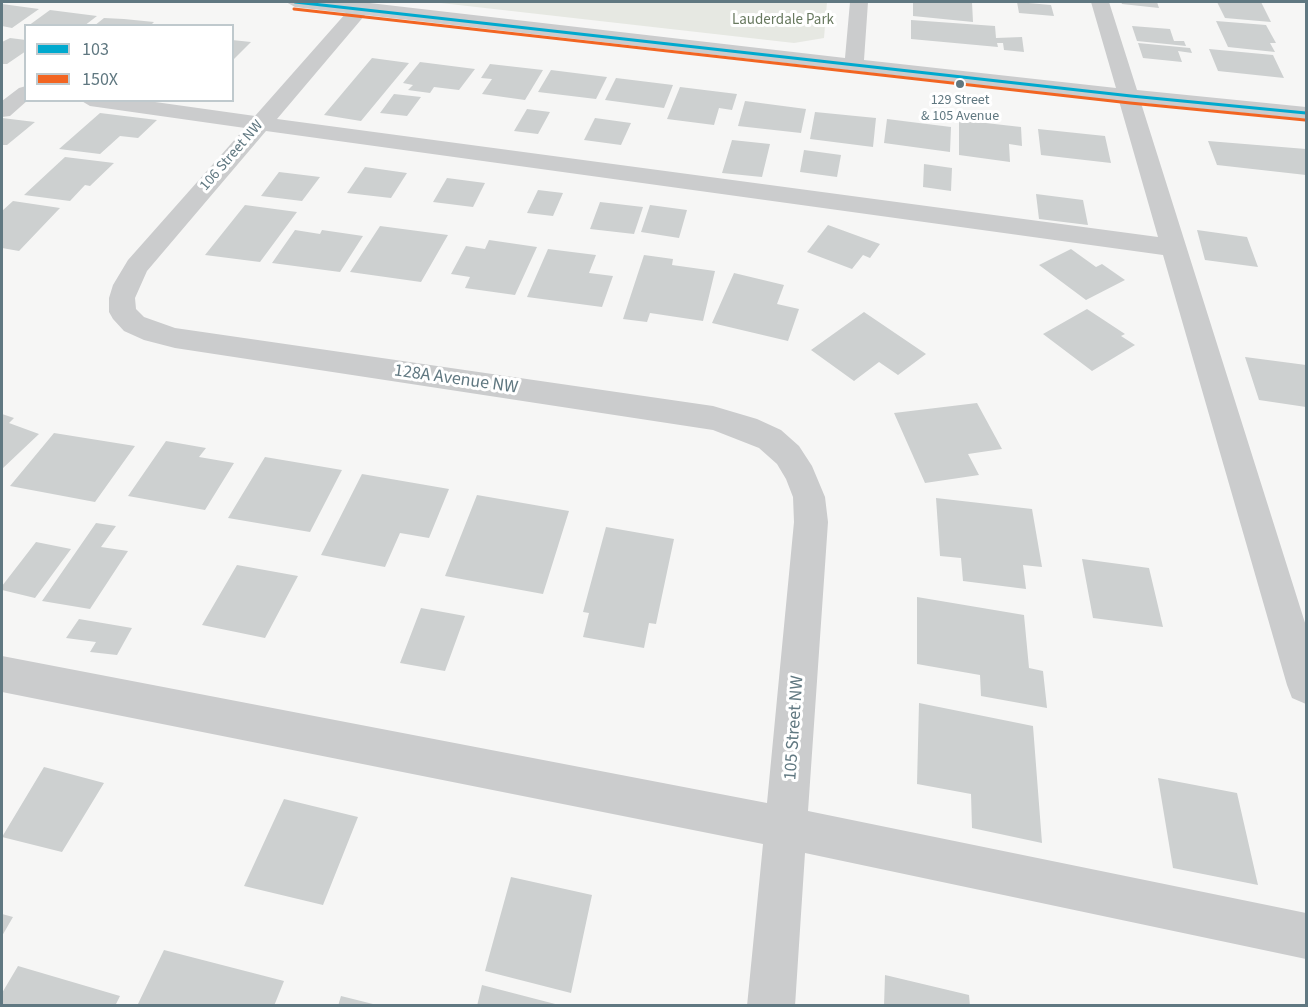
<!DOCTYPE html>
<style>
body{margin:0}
#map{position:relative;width:1308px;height:1007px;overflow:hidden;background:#f6f6f5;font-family:"Source Sans 3",sans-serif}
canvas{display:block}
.frame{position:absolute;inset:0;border:3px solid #607881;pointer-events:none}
.legend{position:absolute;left:24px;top:24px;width:210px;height:78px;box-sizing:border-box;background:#fff;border:2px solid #bfc9cd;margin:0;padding:8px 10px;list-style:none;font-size:18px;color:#607881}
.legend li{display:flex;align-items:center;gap:12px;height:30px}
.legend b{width:30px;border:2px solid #bfc9cd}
</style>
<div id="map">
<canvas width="1308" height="1007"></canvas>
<div class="frame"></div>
<ul class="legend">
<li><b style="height:8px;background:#00a9ce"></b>103</li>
<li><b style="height:8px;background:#f26522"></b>150X</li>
</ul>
</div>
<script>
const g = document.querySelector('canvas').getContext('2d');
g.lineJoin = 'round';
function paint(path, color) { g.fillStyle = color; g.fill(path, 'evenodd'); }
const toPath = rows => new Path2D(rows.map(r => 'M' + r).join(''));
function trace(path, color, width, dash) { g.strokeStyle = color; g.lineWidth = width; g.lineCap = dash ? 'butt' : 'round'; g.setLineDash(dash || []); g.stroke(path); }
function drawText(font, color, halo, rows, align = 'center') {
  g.font = font + ' "Source Sans 3",sans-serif'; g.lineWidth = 6; g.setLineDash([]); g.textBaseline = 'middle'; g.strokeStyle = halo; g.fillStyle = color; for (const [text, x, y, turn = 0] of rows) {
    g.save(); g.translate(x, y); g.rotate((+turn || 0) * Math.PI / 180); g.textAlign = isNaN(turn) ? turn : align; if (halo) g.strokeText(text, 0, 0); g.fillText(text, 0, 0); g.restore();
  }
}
paint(toPath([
 [432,2,827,2,824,38,794,43]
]), '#e6e8e2');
paint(toPath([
 [913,2,972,2,973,22,913,16],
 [1017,2,1051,5,1054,16,1019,13],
 [1121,2,1157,2,1159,8,1122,4],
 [1217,2,1261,2,1271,22,1225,18],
 [2,4,39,9,12,28,2,26],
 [50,10,97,16,84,26,28,26],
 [104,18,124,19,154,22,150,26,94,26],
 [911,20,995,26,996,38,1022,37,1024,52,1004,50,1003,43,997,43,998,47,911,39],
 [1216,21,1266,25,1276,43,1270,43,1275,52,1228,47],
 [1132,26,1170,29,1174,41,1184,41,1186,46,1137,41],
 [10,38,26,40,26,51,7,64,2,64,2,42],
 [232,40,251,42,232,61],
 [1138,43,1190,48,1192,53,1178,51,1182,62,1143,58],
 [1209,49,1273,55,1284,78,1218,71],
 [372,58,409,63,361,121,324,115],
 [420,62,475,69,459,90,434,87,430,93,408,90,413,85,403,83],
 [490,64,543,70,525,100,482,94,492,79,481,78],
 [551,70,607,77,596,99,538,92],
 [616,78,673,85,664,108,605,100],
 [680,87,737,94,732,110,719,108,714,125,667,119],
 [394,94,421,97,407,116,380,113],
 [745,101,806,109,801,133,738,126],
 [527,109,550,112,538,134,514,131],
 [815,112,876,118,873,147,810,139],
 [100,113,157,120,138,138,120,136,100,154,59,149],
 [2,118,35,122,7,145,2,145],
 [595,118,631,123,621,145,584,140],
 [887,119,951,127,950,152,884,143],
 [959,120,1021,127,1022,146,1009,144,1010,162,959,155],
 [1038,129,1105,136,1111,163,1041,155],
 [732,140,770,144,762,177,722,173],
 [1208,141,1306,149,1306,175,1217,165],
 [804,150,841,155,837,177,800,172],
 [65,157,114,163,90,186,85,185,70,201,24,195],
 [924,164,952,168,951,191,923,187],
 [365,167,407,173,391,198,347,193],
 [279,172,320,177,302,201,261,196],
 [447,178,485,183,473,207,433,202],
 [538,190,563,193,553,216,527,213],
 [1036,194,1083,200,1088,225,1039,219],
 [13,201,60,208,19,251,2,248,2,211],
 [600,202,643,207,634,234,590,229],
 [245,205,297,212,260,262,205,255],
 [650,205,687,210,679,238,641,232],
 [828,225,880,244,870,258,863,255,852,269,807,252],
 [380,226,448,235,421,282,350,272],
 [295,230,320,234,322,230,363,236,340,272,272,263],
 [1197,230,1247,237,1258,267,1205,260],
 [489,240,537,247,515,295,465,288,470,277,451,274,466,246,485,249],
 [548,249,596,255,589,273,613,276,602,307,527,297],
 [1071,249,1096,267,1102,264,1125,280,1086,300,1039,265],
 [644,255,673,259,672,265,715,271,703,321,650,313,647,322,623,319],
 [734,273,784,285,777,304,799,309,788,341,712,323],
 [1087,309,1125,334,1121,336,1135,345,1092,371,1043,334],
 [864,312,926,354,898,375,879,362,854,381,811,350],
 [1245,357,1306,365,1306,407,1259,400],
 [977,403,1002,449,968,454,979,475,925,483,894,413],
 [2,414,14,418,9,423,39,434,2,469],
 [54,433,135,446,95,502,10,486],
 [166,441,206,448,199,457,234,463,205,510,128,496],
 [265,457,342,470,310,532,228,518],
 [362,474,449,489,429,538,400,533,385,567,321,555],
 [477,495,569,511,543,594,445,576],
 [936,498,1032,509,1042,567,1023,565,1026,589,963,581,961,558,940,556],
 [96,523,116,526,101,547,128,551,90,609,42,601],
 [606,527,674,539,656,624,649,623,644,648,583,637,589,613,583,612],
 [36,542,71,549,35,598,2,590,2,586],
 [1082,559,1149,568,1163,627,1093,618],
 [237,565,298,576,265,638,202,625],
 [917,597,1024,615,1029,668,1043,671,1047,708,981,696,980,675,917,664],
 [421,608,465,616,445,671,400,663],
 [79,619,132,628,117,655,90,652,96,642,66,638],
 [919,703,1033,726,1042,843,972,828,971,794,917,784],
 [44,767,104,783,62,852,2,837],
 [1158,778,1237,793,1258,885,1173,868],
 [284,799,358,817,323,905,244,886],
 [511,877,592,895,571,993,485,971],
 [2,914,13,917,2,936],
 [164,950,284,981,274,1006,137,1006],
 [18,966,120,996,115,1006,2,1006,2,993],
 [885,975,969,995,970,1006,884,1006],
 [482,985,559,1005,559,1006,477,1006],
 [341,996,377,1005,377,1006,338,1006]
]), '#cdd0d0');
paint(toPath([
 [286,2,361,2,845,58,850,2,868,2,864,60,1116,88,1091,2,1109,2,1137,90,1306,107,1306,119,1141,103,1306,626,1306,704,1292,698,1287,685,1163,255,266,131,147,271,135,298,136,309,144,317,175,328,713,406,757,419,781,430,799,446,812,466,825,497,828,522,808,811,1306,913,1306,959,805,853,795,1006,747,1006,763,844,2,692,2,656,767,803,794,522,793,497,786,479,777,464,759,448,713,430,175,348,144,340,124,331,113,319,109,312,109,298,113,285,128,260,245,128,90,106,80,100,141,100,255,116,346,13,295,7,286,2],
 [365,15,1119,101,1158,237,277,119,365,15],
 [26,86,26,100,28,100,10,116,2,117,2,101,19,88,26,86]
]), '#cbcccd');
trace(toPath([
 [295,2,1131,96,1306,113]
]), '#00a9ce', 3);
trace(toPath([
 [294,9,1130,103,1305,120]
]), '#f26522', 3);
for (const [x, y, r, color] of [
 [960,84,5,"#607881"]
]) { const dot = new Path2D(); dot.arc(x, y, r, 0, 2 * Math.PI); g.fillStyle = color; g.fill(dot); trace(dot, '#fff', 2); }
drawText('14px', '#607881', '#fff', [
 ["129 Street",960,101],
 ["& 105 Avenue",960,117]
]);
drawText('15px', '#68795f', '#fff', [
 ["Lauderdale Park",783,21]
]);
drawText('15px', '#607881', '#fff', [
 ["106 Street NW",232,156,-49]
]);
drawText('18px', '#607881', '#fff', [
 ["128A Avenue NW",456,380,8],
 ["105 Street NW",795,728,-86]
]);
</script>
